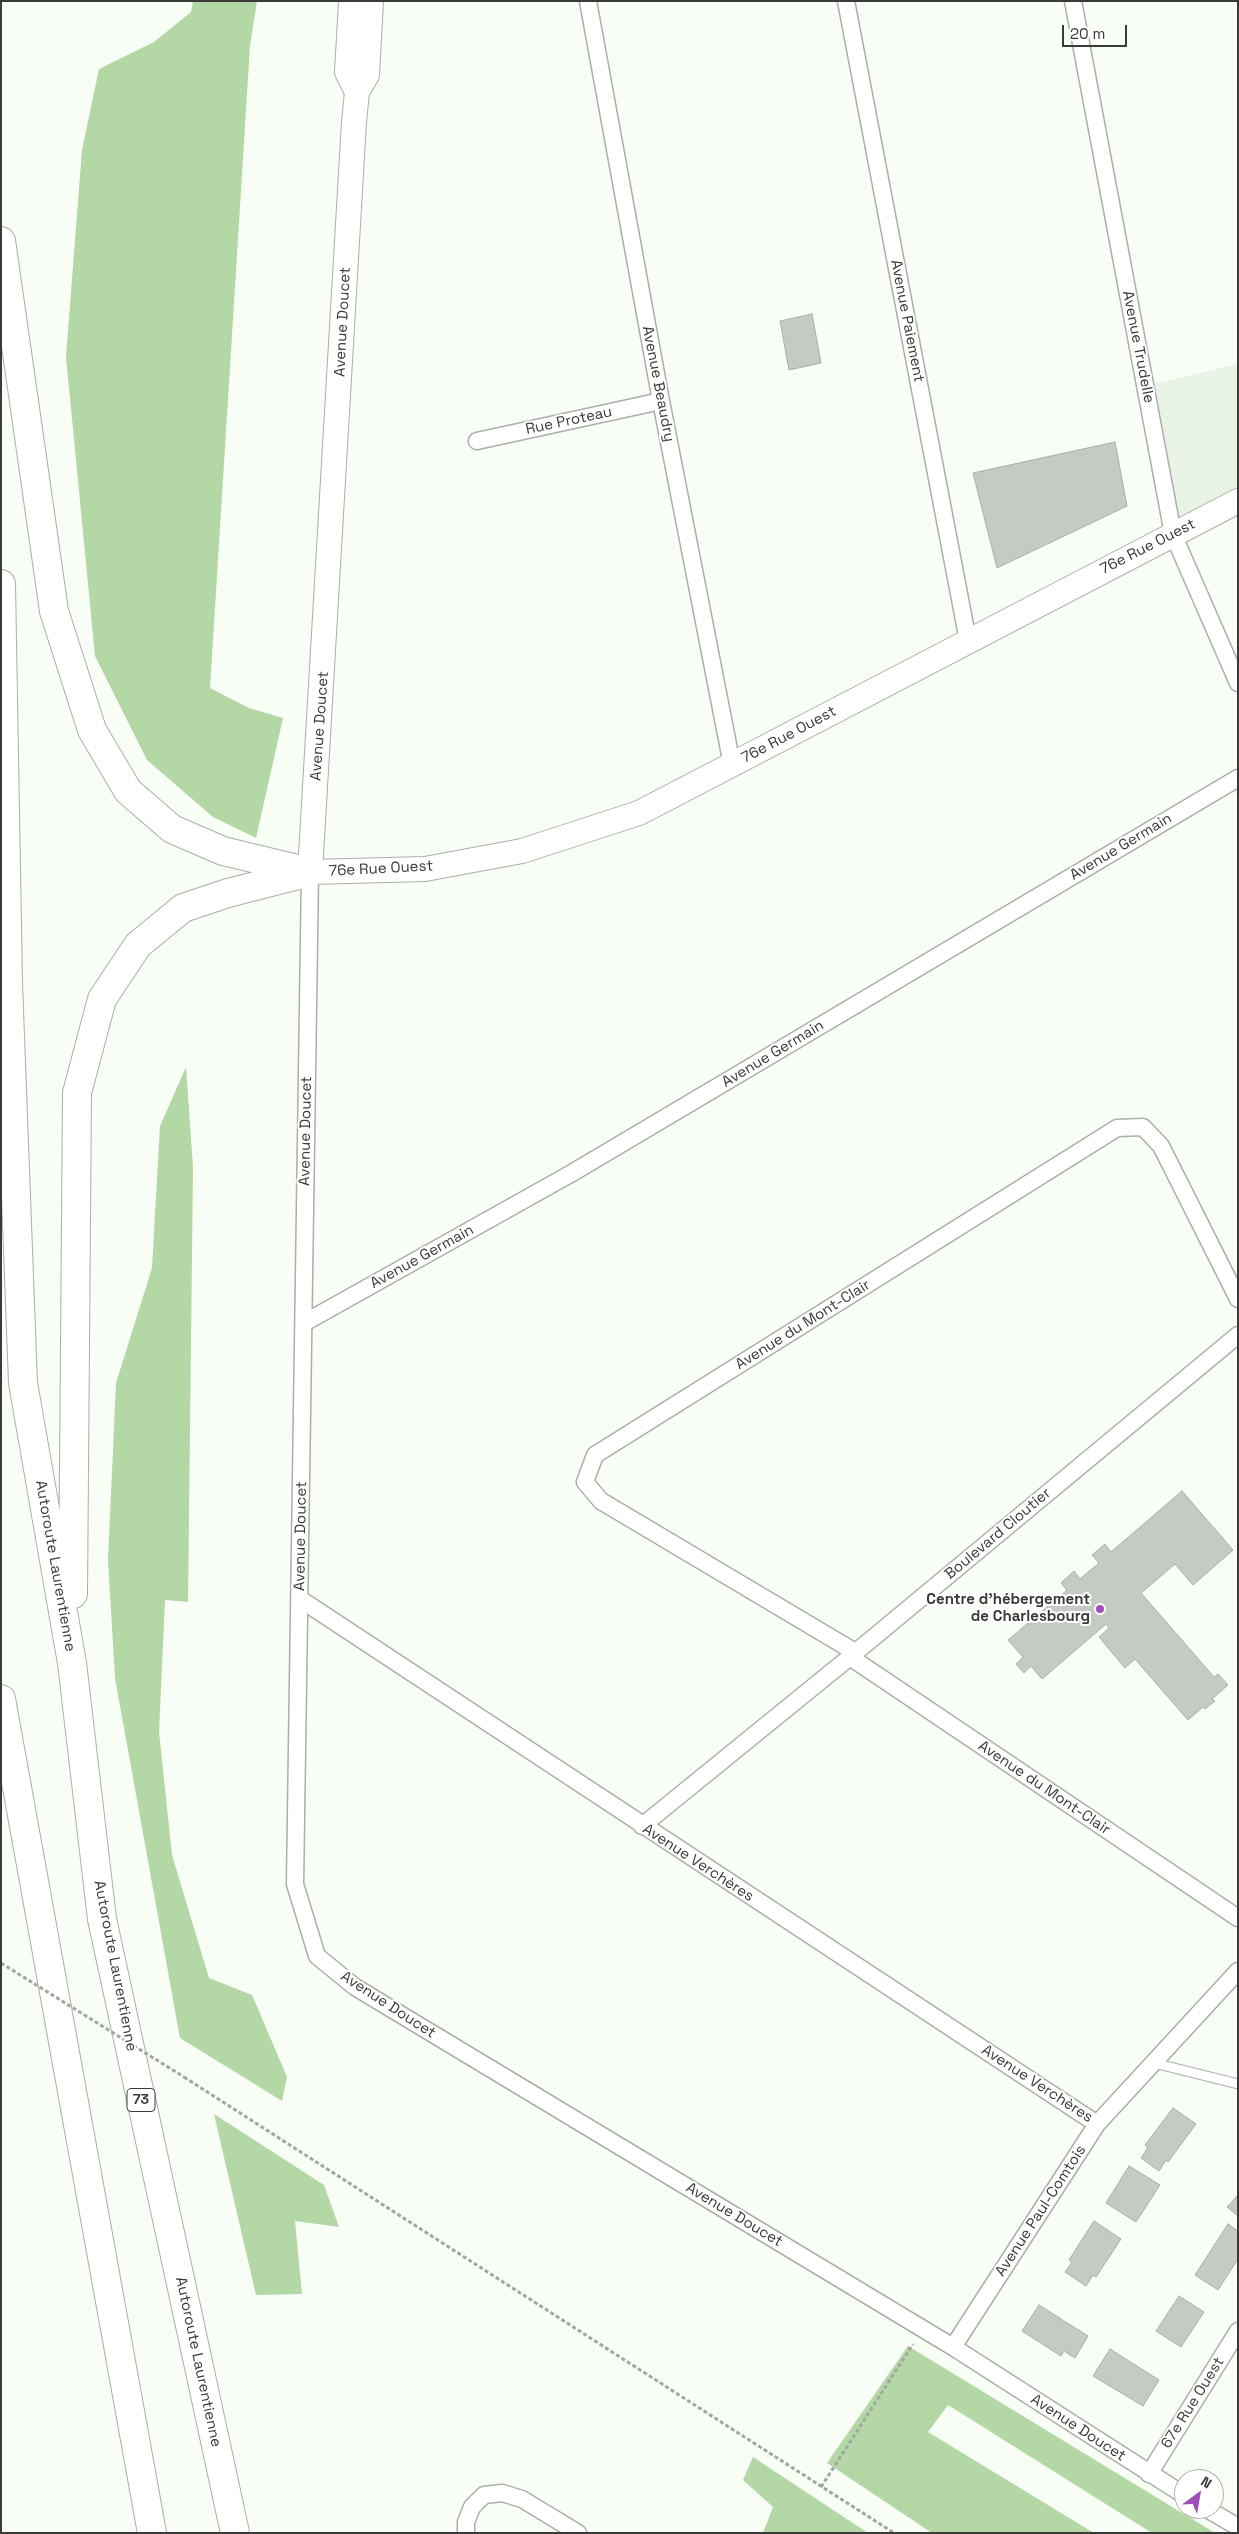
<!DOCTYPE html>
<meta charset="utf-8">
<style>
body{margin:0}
#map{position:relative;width:1239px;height:2534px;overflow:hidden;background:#f8fdf5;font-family:"Space Grotesk",sans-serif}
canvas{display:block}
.frame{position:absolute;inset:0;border:2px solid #393b38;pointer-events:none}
.north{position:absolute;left:1174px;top:2469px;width:50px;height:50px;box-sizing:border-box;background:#fff;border:1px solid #b0b1af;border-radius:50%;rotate:32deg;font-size:14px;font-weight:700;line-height:20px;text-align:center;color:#393b38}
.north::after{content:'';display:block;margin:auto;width:18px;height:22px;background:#a14ebd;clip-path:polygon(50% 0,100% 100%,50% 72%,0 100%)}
.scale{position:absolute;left:1062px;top:25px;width:65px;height:22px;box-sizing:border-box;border:2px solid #393b38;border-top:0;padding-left:6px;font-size:15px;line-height:18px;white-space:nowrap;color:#393b38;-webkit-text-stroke:4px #fff;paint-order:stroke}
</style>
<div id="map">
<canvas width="1239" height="2534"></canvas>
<div class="frame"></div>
<div class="north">N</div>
<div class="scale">20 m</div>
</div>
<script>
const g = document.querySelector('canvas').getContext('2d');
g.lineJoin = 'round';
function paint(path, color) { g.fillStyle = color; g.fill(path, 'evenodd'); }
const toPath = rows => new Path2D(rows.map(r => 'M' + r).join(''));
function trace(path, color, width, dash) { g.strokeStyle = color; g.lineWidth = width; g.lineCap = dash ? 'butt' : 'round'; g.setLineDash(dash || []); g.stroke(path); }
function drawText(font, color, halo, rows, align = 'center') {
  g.font = font + ' "Space Grotesk",sans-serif'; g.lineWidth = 4; g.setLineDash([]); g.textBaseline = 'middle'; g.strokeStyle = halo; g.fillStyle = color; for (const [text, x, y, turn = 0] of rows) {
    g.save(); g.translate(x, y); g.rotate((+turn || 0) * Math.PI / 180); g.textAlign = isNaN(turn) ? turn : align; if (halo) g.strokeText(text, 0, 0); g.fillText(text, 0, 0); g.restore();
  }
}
paint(toPath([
 [1238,364,1238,501,1173,534,1145,386]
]), '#e9f3e5');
paint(toPath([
 [193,1,257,1,250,46,210,688,249,708,283,718,256,838,213,817,147,760,95,656,66,357,82,150,99,69,154,42,191,12],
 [186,1067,193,1167,188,1602,165,1600,159,1732,172,1855,209,1978,252,1995,287,2077,282,2101,180,2038,115,1678,108,1560,116,1383,152,1268,160,1126],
 [214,2114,324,2185,339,2227,295,2221,302,2294,256,2295],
 [908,2346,1215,2533,1152,2533,948,2405,928,2432,1094,2533,932,2533,827,2463],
 [753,2457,868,2533,763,2533,773,2507,743,2480]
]), '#b3d7a5');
const building = toPath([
 [812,314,821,363,789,370,780,321,812,314],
 [1115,442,1127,506,997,568,973,473,1115,442],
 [1182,1491,1233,1550,1193,1585,1175,1564,1141,1593,1214,1677,1218,1674,1228,1685,1212,1699,1215,1701,1205,1709,1203,1707,1188,1720,1135,1659,1125,1668,1099,1637,1109,1628,1106,1624,1042,1679,1031,1666,1024,1673,1016,1664,1023,1657,1008,1640,1067,1590,1061,1583,1074,1571,1080,1579,1099,1563,1092,1555,1105,1544,1111,1552,1182,1491],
 [1173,2108,1196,2124,1168,2162,1166,2160,1159,2171,1141,2158,1148,2147,1145,2145,1173,2108],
 [1129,2166,1160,2185,1136,2222,1106,2203,1129,2166],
 [1238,2195,1238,2216,1227,2207,1238,2195],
 [1094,2221,1121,2239,1096,2277,1093,2275,1086,2286,1065,2272,1072,2262,1069,2260,1094,2221],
 [1228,2224,1238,2231,1238,2259,1218,2290,1195,2275,1228,2224],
 [1179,2296,1204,2312,1181,2347,1156,2331,1179,2296],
 [1039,2305,1088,2336,1075,2358,1064,2351,1061,2356,1022,2331,1039,2305],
 [1110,2349,1159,2380,1143,2406,1093,2376,1110,2349]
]);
paint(building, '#c5cbc3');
trace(building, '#a9aea7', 1);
const lane = toPath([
 [1154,2063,1238,2084]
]);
const street = toPath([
 [588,1,661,401,732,765],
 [846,1,968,641],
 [1073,1,1173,534,1238,683],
 [477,441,661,401],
 [310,872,295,1884,317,1956,355,1987,953,2347,1184,2495],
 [304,1323,572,1173,1238,778],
 [300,1599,1097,2124],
 [855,1652,601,1501,585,1482,595,1455,1117,1128,1143,1127,1161,1146,1238,1299],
 [850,1657,1238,1918],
 [642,1826,850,1657,1238,1335],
 [953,2347,1097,2124,1238,1971],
 [1149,2474,1238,2331],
 [1207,2509,1238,2527],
 [466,2533,466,2522,472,2507,484,2495,502,2493,522,2499,578,2533]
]);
const secondary = toPath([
 [351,1,347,72,357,92],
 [371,1,367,75,357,92,354,122,310,872,425,869,522,851,639,813,1238,501]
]);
const highway = toPath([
 [1,241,54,611,92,730,128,791,172,829,223,851,306,871],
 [1,584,8,983,23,1383,72,1663,102,1919,235,2533],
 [73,1594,77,1093,102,999,138,945,183,908,228,893,310,872],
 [1,1699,152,2533]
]);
trace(lane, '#aaafa8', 11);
trace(street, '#aaafa8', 19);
trace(secondary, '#aaafa8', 26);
trace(highway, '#aaafa8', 30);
trace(toPath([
 [184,2077,894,2533],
 [821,2487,913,2344]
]), '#a4a7a1', 3, [4, 2.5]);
trace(lane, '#fff', 9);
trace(street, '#fff', 16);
trace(secondary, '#fff', 24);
trace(highway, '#fff', 28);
trace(toPath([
 [1,1963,184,2077]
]), '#a4a7a1', 3, [4, 2.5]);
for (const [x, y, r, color] of [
 [1100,1609,5,"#a14ebd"]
]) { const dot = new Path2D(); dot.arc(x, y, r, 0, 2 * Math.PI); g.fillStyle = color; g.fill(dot); trace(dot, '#fff', 2); }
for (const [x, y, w] of [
 [141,2100,28]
]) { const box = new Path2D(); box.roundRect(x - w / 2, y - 11.5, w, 23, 4); g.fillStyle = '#fff'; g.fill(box); trace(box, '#393b38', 1); }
drawText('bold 14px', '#393b38', null, [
 ["73",141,2100]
]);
drawText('15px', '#393b38', '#fff', [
 ["Avenue Paiement",907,321,79],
 ["Avenue Doucet",343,322,-87],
 ["Avenue Trudelle",1138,347,79],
 ["Avenue Beaudry",658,384,79],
 ["Rue Proteau",569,421,-12],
 ["76e Rue Ouest",1148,547,-27],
 ["Avenue Doucet",320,726,-86],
 ["76e Rue Ouest",789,735,-28],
 ["Avenue Germain",1121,847,-31],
 ["76e Rue Ouest",381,869,-3],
 ["Avenue Germain",773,1054,-31],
 ["Avenue Doucet",306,1131,-89],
 ["Avenue Germain",422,1257,-29],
 ["Avenue du Mont-Clair",803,1325,-32],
 ["Boulevard Cloutier",998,1534,-40],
 ["Avenue Doucet",301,1536,-89],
 ["Autoroute Laurentienne",55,1566,80],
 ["Avenue du Mont-Clair",1044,1788,34],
 ["Avenue Verchères",698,1863,33],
 ["Autoroute Laurentienne",115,1966,79],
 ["Avenue Doucet",388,2005,33],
 ["Avenue Verchères",1037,2084,33],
 ["Avenue Paul-Comtois",1041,2211,-57],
 ["Avenue Doucet",734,2215,31],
 ["Autoroute Laurentienne",198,2362,78],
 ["67e Rue Ouest",1193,2403,-58],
 ["Avenue Doucet",1078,2428,33]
]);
drawText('bold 15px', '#393b38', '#fff', [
 ["Centre d'hébergement",1090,1600],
 ["de Charlesbourg",1090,1617]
], 'right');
</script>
